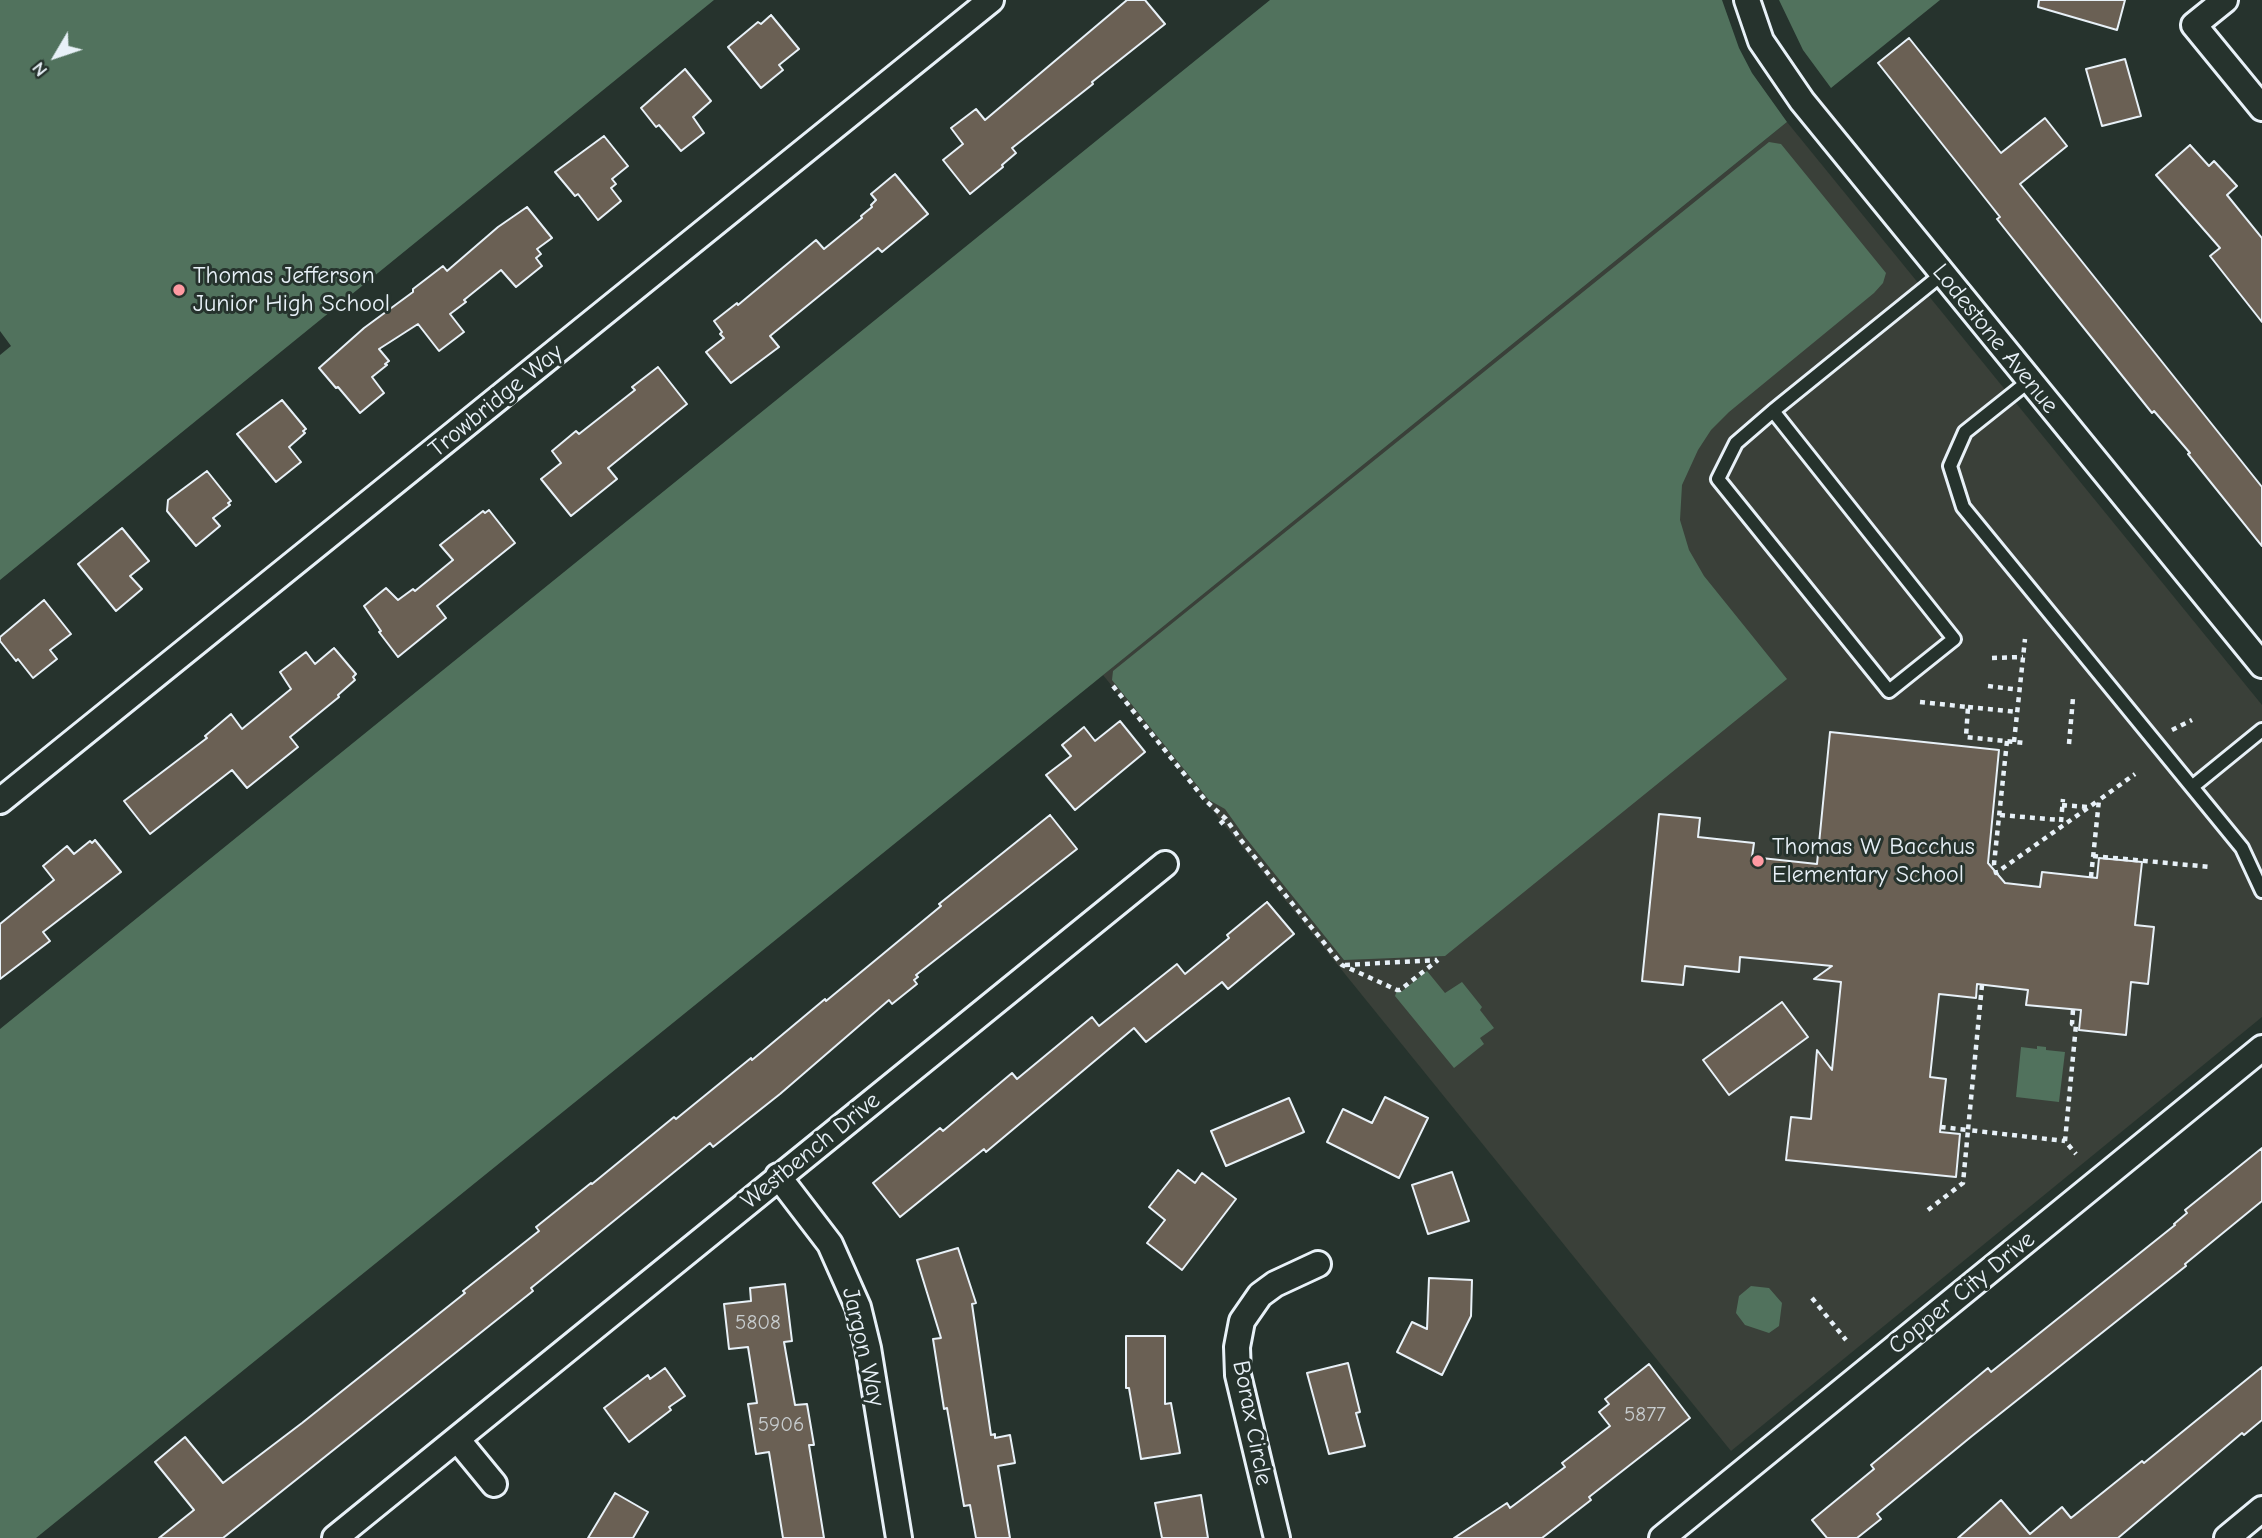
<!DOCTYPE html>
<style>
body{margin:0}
#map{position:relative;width:2262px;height:1538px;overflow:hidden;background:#26332d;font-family:"Comic Neue",sans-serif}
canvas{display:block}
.north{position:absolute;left:21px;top:21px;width:70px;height:70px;-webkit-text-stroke:5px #26332d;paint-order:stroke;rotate:231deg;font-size:19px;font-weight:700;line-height:28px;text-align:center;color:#e8f1f8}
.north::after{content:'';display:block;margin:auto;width:24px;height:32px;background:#e8f1f8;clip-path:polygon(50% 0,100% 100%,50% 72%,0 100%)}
</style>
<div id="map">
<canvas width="2262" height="1538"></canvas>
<div class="north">N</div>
</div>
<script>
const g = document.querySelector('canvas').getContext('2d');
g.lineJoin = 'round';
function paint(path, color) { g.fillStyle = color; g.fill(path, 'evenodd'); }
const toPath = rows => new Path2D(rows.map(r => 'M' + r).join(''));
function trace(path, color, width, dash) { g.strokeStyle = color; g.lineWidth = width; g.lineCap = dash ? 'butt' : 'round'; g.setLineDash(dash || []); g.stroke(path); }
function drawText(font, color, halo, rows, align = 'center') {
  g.font = font + ' "Comic Neue",sans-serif'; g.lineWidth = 6; g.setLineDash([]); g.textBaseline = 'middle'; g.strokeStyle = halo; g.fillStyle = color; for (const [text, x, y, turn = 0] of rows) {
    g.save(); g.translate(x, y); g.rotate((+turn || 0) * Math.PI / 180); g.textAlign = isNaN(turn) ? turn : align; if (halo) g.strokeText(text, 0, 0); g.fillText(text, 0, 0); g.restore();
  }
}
paint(toPath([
 [1787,122,2262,705,2262,1017,1731,1451,1103,675]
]), '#3a4039');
paint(toPath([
 [0,0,714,0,0,580,0,355,11,346,0,331],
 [1270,0,1722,0,1739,48,1752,73,1787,122,36,1538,0,1538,0,1029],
 [1779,0,1940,0,1831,88,1803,50],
 [1769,142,1781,144,1886,273,1883,283,1874,293,1729,412,1711,430,1698,450,1682,485,1680,520,1689,550,1704,576,1787,679,1445,956,1344,960,1245,837,1225,809,1209,800,1112,680,1113,671],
 [1427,971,1445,993,1462,982,1482,1007,1480,1010,1494,1028,1480,1038,1484,1044,1454,1068,1395,996,1397,990,1401,992],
 [2037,1046,2046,1047,2046,1050,2065,1052,2059,1102,2016,1097,2021,1047,2037,1049],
 [1751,1286,1769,1288,1782,1303,1779,1326,1769,1333,1745,1325,1736,1313,1739,1296]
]), '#51725d');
const building = toPath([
 [1127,0,1145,0,1165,24,1092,82,1093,84,1012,148,1016,153,1002,165,1003,167,970,194,943,160,963,144,951,128,976,109,985,120,1127,0],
 [2039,0,2125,0,2117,30,2038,7,2039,0],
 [771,15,799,49,779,65,783,70,761,88,728,47,758,22,761,24,771,15],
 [1909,38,2001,153,2045,118,2067,146,2020,184,2262,487,2262,546,2188,454,2190,453,2154,411,2152,413,2059,297,1997,219,2000,217,1878,63,1909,38],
 [2125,59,2141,116,2102,126,2086,69,2125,59],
 [685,69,711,101,693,117,704,133,681,151,659,125,656,127,641,108,685,69],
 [604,136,628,166,612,179,616,184,611,188,621,201,598,220,578,194,575,196,555,172,604,136],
 [2190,145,2209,166,2214,161,2237,186,2227,195,2262,238,2262,322,2210,256,2220,248,2156,175,2190,145],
 [895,174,928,214,882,252,878,248,770,336,779,347,731,383,706,352,724,338,720,334,722,332,714,321,737,303,738,305,816,240,824,249,862,218,861,216,872,207,871,205,876,200,871,194,895,174],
 [527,207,552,238,537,249,541,254,536,258,542,266,516,287,501,270,464,300,466,302,450,314,464,332,439,351,418,324,379,349,389,361,385,364,387,365,372,377,384,393,360,413,338,387,336,388,319,368,364,328,413,292,413,289,443,266,447,271,498,227,527,207],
 [658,367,687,404,608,468,617,479,571,516,541,479,561,463,552,451,576,431,579,434,635,390,632,387,658,367],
 [282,400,306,429,303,431,305,433,289,447,301,462,276,482,237,434,282,400],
 [207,471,231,501,228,503,230,505,213,518,220,526,196,546,167,511,168,500,207,471],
 [489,510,515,543,437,606,446,618,398,657,379,632,381,631,364,606,386,588,398,600,413,589,415,591,453,560,440,545,483,511,485,513,489,510],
 [122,528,149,561,130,576,142,589,116,611,78,564,122,528],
 [44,600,71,634,50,650,57,659,33,678,18,659,16,661,0,641,0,637,44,600],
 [334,648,356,674,353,677,355,680,338,695,339,697,290,737,298,747,247,788,232,770,150,834,124,801,207,738,205,736,231,714,242,729,291,689,280,672,306,652,315,664,334,648],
 [1120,721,1145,752,1075,810,1046,775,1071,756,1062,745,1084,727,1095,741,1120,721],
 [1830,732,1999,750,1988,863,2005,883,2040,887,2042,872,2097,878,2099,858,2142,862,2135,925,2154,927,2148,984,2131,982,2126,1035,2079,1030,2081,1010,2026,1005,2028,990,1977,984,1976,998,1939,994,1930,1077,1946,1079,1940,1132,1960,1134,1956,1177,1786,1160,1791,1117,1811,1119,1817,1050,1832,1070,1841,982,1814,979,1832,966,1740,957,1739,972,1685,966,1683,985,1642,981,1659,814,1700,818,1698,837,1754,843,1752,857,1817,864,1830,732],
 [1050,815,1077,849,916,975,918,977,914,980,917,984,892,1004,889,1000,780,1094,713,1147,710,1143,531,1288,533,1291,223,1538,159,1538,194,1510,155,1462,185,1437,223,1483,302,1423,465,1293,463,1291,539,1231,536,1227,591,1183,592,1184,674,1117,676,1119,751,1058,752,1060,825,999,826,1001,941,906,939,904,1050,815],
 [95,840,121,872,43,932,50,941,0,979,0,924,54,880,43,866,67,846,74,854,90,841,92,843,95,840],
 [1267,902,1294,934,1228,989,1222,982,1146,1042,1134,1028,986,1152,984,1149,900,1217,873,1183,940,1128,943,1131,1012,1073,1017,1079,1092,1017,1099,1026,1177,964,1185,974,1229,938,1227,935,1267,902],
 [1782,1002,1808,1037,1729,1095,1703,1060,1782,1002],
 [1385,1097,1428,1118,1399,1178,1327,1142,1343,1109,1372,1123,1385,1097],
 [1289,1098,1304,1132,1226,1166,1211,1131,1289,1098],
 [2262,1148,2262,1201,2185,1264,2186,1266,1972,1436,1877,1514,1881,1519,1857,1538,1827,1538,1812,1520,1874,1469,1871,1465,1988,1368,1991,1372,2175,1225,2174,1224,2187,1213,2185,1210,2262,1148],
 [1178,1170,1195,1183,1202,1173,1236,1199,1182,1270,1147,1243,1165,1220,1149,1207,1178,1170],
 [1452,1172,1469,1221,1428,1234,1412,1185,1452,1172],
 [958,1248,976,1303,972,1304,991,1435,995,1434,995,1438,1010,1435,1015,1463,998,1466,1010,1538,976,1538,970,1505,964,1506,947,1408,944,1409,933,1339,941,1338,917,1260,958,1248],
 [1429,1278,1472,1280,1471,1316,1442,1375,1397,1352,1412,1322,1427,1329,1429,1278],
 [785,1284,792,1341,784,1342,795,1405,807,1404,814,1445,809,1445,824,1538,783,1538,769,1452,756,1454,748,1404,757,1403,748,1347,729,1349,724,1304,751,1301,750,1288,785,1284],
 [1126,1336,1165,1336,1165,1404,1171,1403,1180,1453,1141,1459,1129,1388,1126,1388,1126,1336],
 [1348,1363,1360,1412,1356,1413,1365,1446,1329,1454,1307,1373,1348,1363],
 [1649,1364,1690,1418,1589,1497,1591,1500,1542,1538,1454,1538,1507,1503,1510,1508,1565,1467,1562,1463,1610,1426,1599,1412,1609,1404,1605,1399,1649,1364],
 [2262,1367,2262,1420,2244,1435,2242,1433,2118,1538,1958,1538,2001,1500,2030,1534,2062,1507,2071,1518,2142,1461,2144,1463,2262,1367],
 [665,1368,685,1396,669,1407,671,1410,629,1442,604,1408,648,1375,650,1379,665,1368],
 [615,1493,648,1512,633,1538,588,1538,615,1493],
 [1201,1495,1208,1538,1162,1538,1155,1503,1201,1495]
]);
paint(building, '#6a6054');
trace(building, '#e8f1f8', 2);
const service = toPath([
 [2029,381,1965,432,1950,466,1963,507,2242,848,2262,891],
 [1773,411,1954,639,1889,691,1718,479,1736,443,1773,411,1941,275],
 [2192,787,2262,730]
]);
const minor = toPath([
 [1747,0,1761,41,1802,101,2262,665],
 [2225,0,2194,25,2262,108],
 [0,801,991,0],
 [778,1176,830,1244,858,1307,868,1348,899,1538],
 [457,1439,494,1484],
 [335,1538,1165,864],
 [1277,1538,1238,1375,1237,1347,1242,1321,1260,1295,1275,1284,1318,1264],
 [1662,1538,2262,1048],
 [2227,1538,2262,1509]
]);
trace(service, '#e8f1f8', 18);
trace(minor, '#e8f1f8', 30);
trace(toPath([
 [1992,658,2023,657],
 [1113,686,1206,801,1226,819,1240,839,1342,965,1397,990,1400,990,1438,960],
 [1988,686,2020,690],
 [1920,702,1968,707,1966,737,2024,743],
 [1968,707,2017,712],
 [2172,730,2192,720],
 [2007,741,1994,864,1996,873,2099,800],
 [2014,742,2025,639],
 [2069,744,2073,698],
 [2062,805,2088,807],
 [2000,815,2060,820],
 [2061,822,2063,799],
 [1220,824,1226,819],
 [2093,856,2210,867],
 [2091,877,2099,800,2135,774],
 [1345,965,1437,960],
 [1982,985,1968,1130,2065,1141],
 [2073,1010,2072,1024,2076,1025,2065,1141,2076,1154],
 [1928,1210,1963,1183,1968,1130,1941,1127],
 [1812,1298,1846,1340]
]), '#e8f1f8', 4.5, [5, 5]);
trace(service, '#26332d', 12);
trace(minor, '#26332d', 24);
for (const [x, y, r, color] of [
 [179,290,7,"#ff9aa2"],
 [1758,861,7,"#ff9aa2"]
]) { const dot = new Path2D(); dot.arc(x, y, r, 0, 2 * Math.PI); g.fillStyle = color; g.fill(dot); trace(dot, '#26332d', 2.5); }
drawText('21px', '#c8cdcf', null, [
 ["5808",758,1323],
 ["5877",1645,1415],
 ["5906",781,1425]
]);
drawText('24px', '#e8f1f8', '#26332d', [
 ["Thomas Jefferson",193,276],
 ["Junior High School",193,304],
 ["Thomas W Bacchus",1772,847],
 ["Elementary School",1772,875]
], 'left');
drawText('24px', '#e8f1f8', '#26332d', [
 ["Lodestone Avenue",1995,339,51],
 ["Trowbridge Way",496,401,-39],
 ["Westbench Drive",811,1151,-39],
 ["Copper City Drive",1962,1293,-39],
 ["Jargon Way",863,1347,77],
 ["Borax Circle",1252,1423,79]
]);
</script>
